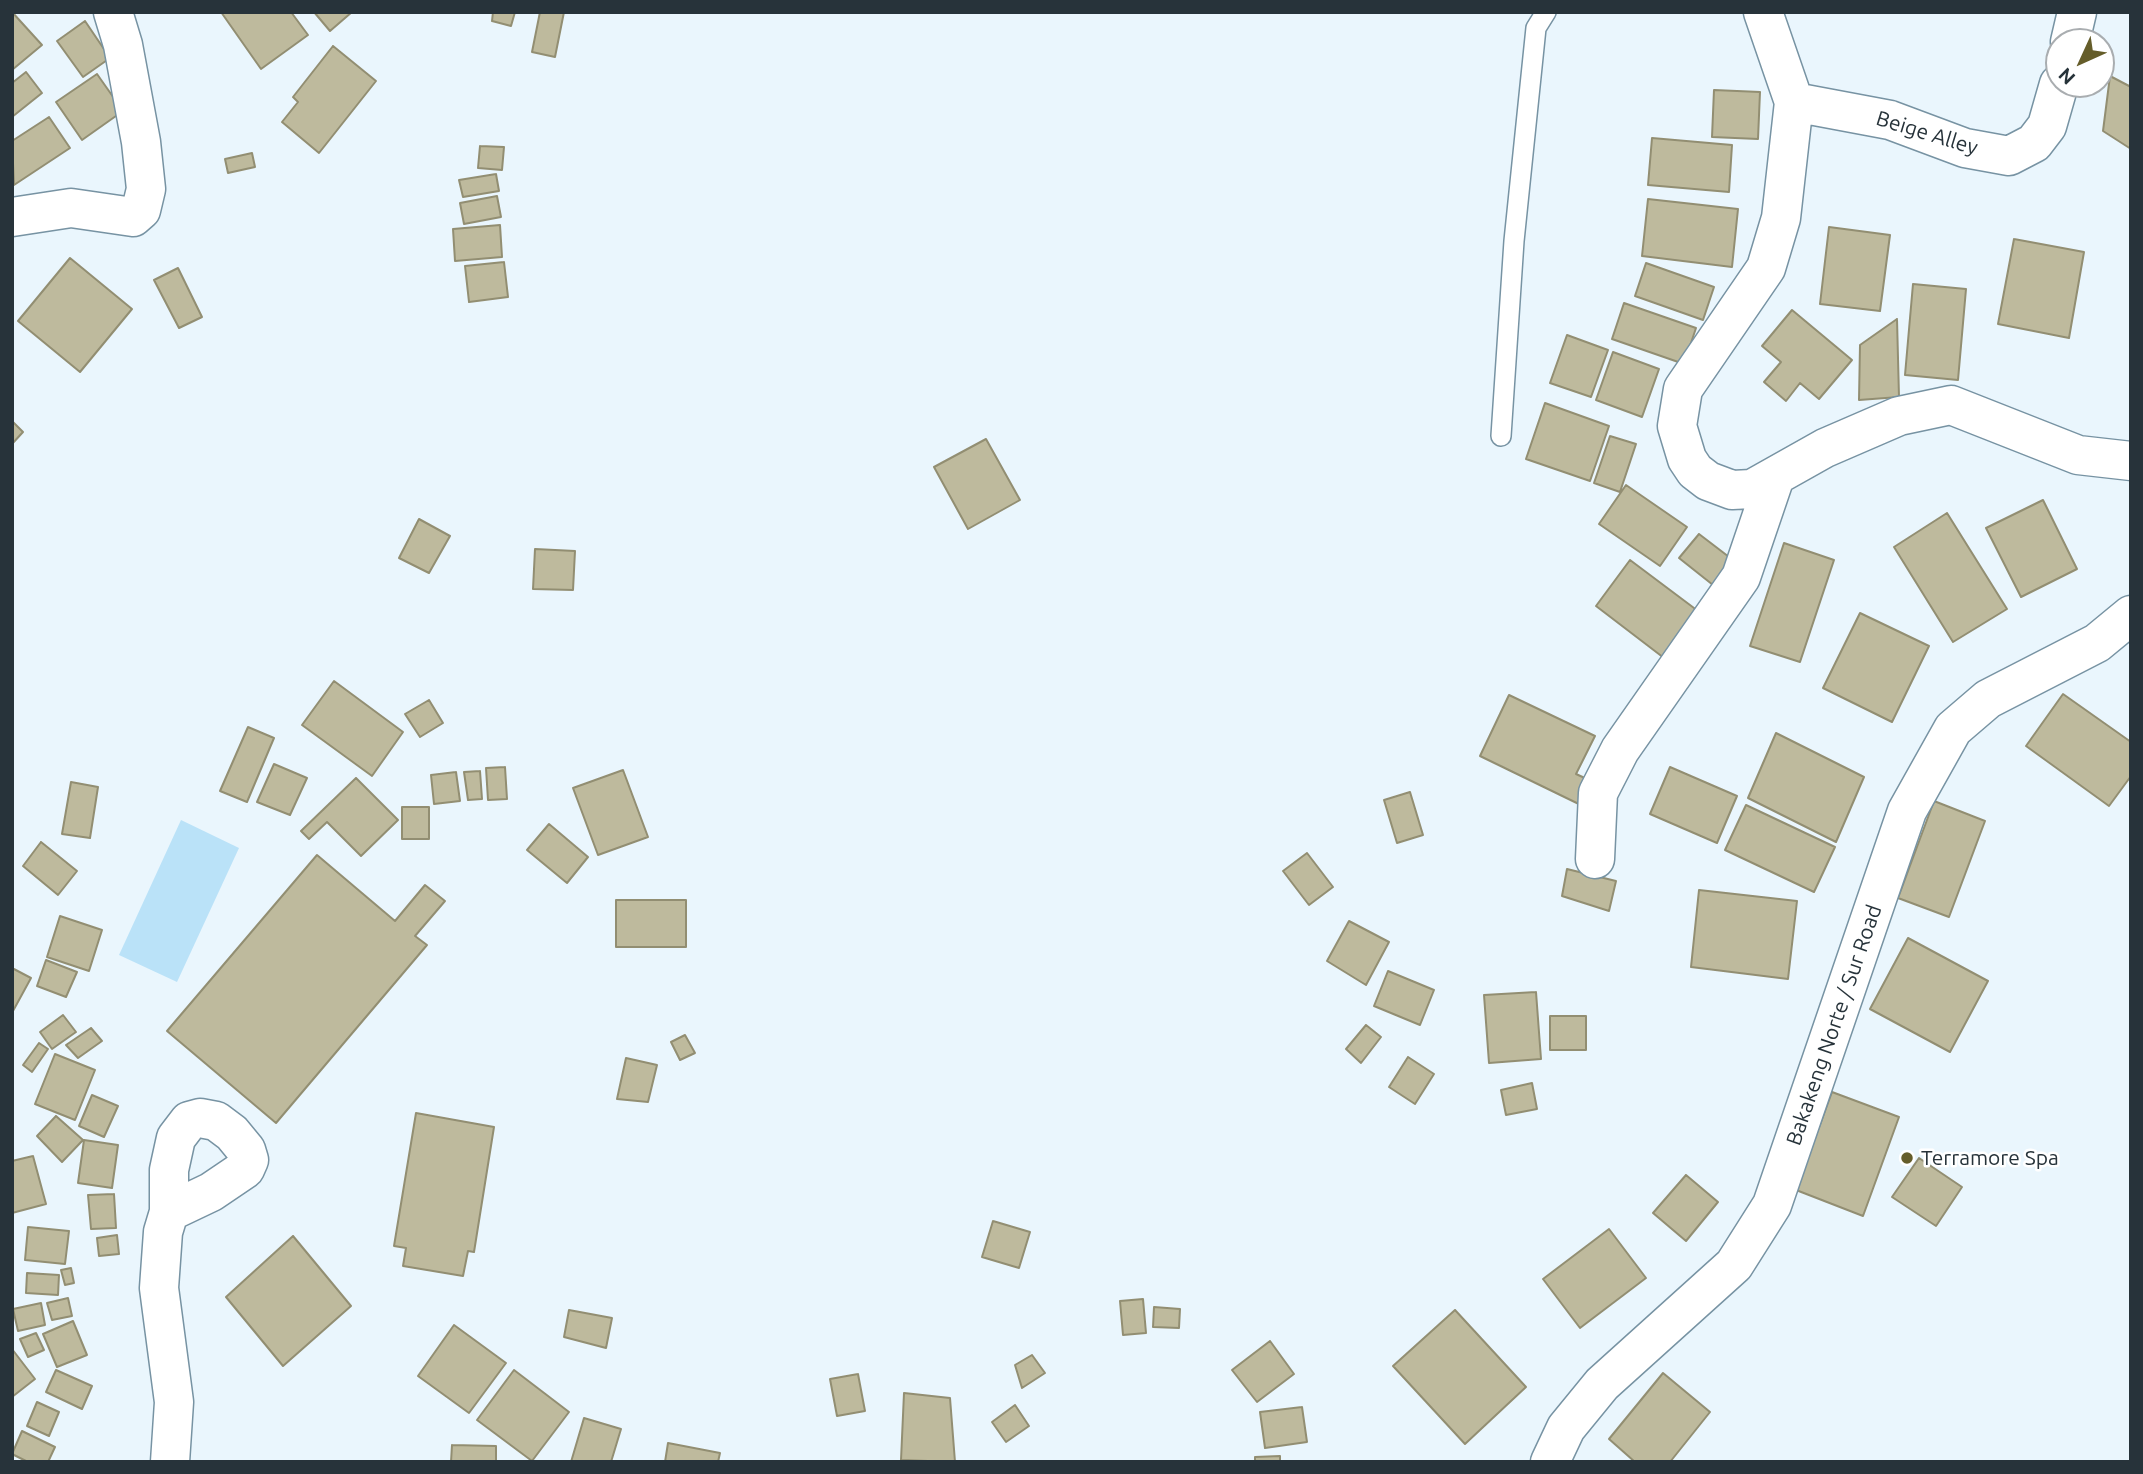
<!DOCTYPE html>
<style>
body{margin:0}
#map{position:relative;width:2143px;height:1474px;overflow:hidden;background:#eaf6fd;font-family:Ubuntu,sans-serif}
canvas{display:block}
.frame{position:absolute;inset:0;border:14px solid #27333a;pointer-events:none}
.north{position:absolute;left:2045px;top:28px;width:70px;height:70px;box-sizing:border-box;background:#fff;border:2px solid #a9adb0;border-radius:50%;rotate:225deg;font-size:19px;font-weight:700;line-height:28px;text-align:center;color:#27333a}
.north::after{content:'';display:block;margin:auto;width:24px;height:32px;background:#655d2a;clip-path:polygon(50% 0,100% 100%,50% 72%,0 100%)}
</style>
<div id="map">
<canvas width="2143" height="1474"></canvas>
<div class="frame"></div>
<div class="north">N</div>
</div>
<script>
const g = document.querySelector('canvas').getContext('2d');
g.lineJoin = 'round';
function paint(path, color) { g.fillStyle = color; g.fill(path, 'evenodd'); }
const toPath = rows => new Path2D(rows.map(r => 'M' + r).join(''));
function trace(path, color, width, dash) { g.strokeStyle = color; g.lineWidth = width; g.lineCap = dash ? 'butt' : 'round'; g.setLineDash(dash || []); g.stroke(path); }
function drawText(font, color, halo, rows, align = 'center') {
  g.font = font + ' Ubuntu,sans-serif'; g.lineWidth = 5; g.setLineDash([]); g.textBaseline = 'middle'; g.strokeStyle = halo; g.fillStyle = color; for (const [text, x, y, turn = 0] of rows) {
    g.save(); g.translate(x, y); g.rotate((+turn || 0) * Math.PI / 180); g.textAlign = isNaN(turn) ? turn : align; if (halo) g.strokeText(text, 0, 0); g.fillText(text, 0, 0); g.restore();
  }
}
paint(toPath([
 [181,820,239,848,177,982,119,955]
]), '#bae2f8');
const building = toPath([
 [12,12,42,45,12,70,12,12],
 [221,12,291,12,308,35,261,69,221,12],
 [314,12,352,12,330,31,314,12],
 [493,12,515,12,511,26,492,21,493,12],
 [540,12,564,12,555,57,532,52,540,12],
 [85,21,110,58,83,77,57,41,85,21],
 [333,46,376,81,319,153,282,122,298,102,293,97,333,46],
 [26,72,42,93,12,117,12,83,26,72],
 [97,74,123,111,82,140,56,102,97,74],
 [2110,76,2131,87,2131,149,2103,131,2110,76],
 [1714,90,1760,92,1758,139,1712,137,1714,90],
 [49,117,70,148,14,185,12,141,49,117],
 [1652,138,1732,145,1729,192,1648,185,1652,138],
 [480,146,504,147,502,170,478,168,480,146],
 [252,153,255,167,228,173,225,159,252,153],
 [496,174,499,191,463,197,459,180,496,174],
 [497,196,501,217,464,224,460,203,497,196],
 [1648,199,1738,209,1732,267,1642,256,1648,199],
 [500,225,502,257,455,261,453,229,500,225],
 [1829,227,1890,235,1880,311,1820,304,1829,227],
 [2014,239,2084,252,2069,338,1998,324,2014,239],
 [70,258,132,309,80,372,18,321,70,258],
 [504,262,508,297,469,302,465,266,504,262],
 [1646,263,1714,287,1703,320,1635,296,1646,263],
 [178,268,202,317,179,328,154,280,178,268],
 [1913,284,1966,289,1958,380,1905,375,1913,284],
 [1624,303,1696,328,1684,364,1612,339,1624,303],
 [1792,310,1852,360,1819,399,1800,383,1786,401,1764,382,1781,362,1762,346,1792,310],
 [1897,319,1899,397,1859,400,1860,345,1897,319],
 [1567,335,1608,350,1591,397,1550,383,1567,335],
 [1613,352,1659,369,1642,417,1596,400,1613,352],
 [1545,403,1609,426,1590,481,1526,459,1545,403],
 [12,421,23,432,12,444,12,421],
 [1610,436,1636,444,1620,492,1594,483,1610,436],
 [986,439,1020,500,968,529,934,467,986,439],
 [1626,485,1687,527,1660,566,1599,524,1626,485],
 [2043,500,2077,569,2021,597,1986,528,2043,500],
 [1947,513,2007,609,1953,642,1894,547,1947,513],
 [419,519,450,536,429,573,399,558,419,519],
 [1699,534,1733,560,1713,585,1679,558,1699,534],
 [1784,543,1834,560,1800,662,1750,646,1784,543],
 [535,549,575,551,573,590,533,589,535,549],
 [1630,560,1698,611,1664,658,1596,606,1630,560],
 [1860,613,1929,646,1892,722,1823,688,1860,613],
 [334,681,403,732,372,776,302,725,334,681],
 [2063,694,2131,742,2131,776,2109,806,2026,746,2063,694],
 [1509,695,1595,736,1576,774,1598,784,1587,808,1480,756,1509,695],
 [429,700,443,723,420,737,405,714,429,700],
 [248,727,274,738,247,802,220,791,248,727],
 [1776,733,1864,777,1836,842,1748,798,1776,733],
 [274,764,307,778,290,815,257,802,274,764],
 [505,767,507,799,488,800,486,768,505,767],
 [1670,767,1737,796,1717,843,1650,814,1670,767],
 [623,770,648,837,598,855,573,788,623,770],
 [480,771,482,799,468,800,464,772,480,771],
 [456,772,460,801,434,804,431,775,456,772],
 [356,778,398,820,361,856,327,822,309,839,301,831,356,778],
 [71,782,98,787,90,838,62,834,71,782],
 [1410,792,1423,835,1397,843,1384,800,1410,792],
 [1934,801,1985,821,1949,917,1898,898,1934,801],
 [1746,805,1835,847,1814,892,1725,850,1746,805],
 [402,807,429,807,429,839,402,839,402,807],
 [549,824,588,857,567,883,527,850,549,824],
 [41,842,77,871,58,895,23,866,41,842],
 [1307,853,1333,887,1309,905,1283,871,1307,853],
 [317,855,395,921,425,885,445,901,415,936,427,945,276,1123,167,1031,317,855],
 [1567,869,1616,881,1609,911,1562,896,1567,869],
 [1699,890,1797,901,1788,979,1691,967,1699,890],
 [616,900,686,900,686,947,616,947,616,900],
 [60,916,102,930,89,971,47,957,60,916],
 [1349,921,1389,942,1366,985,1327,961,1349,921],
 [1908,938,1988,981,1950,1052,1870,1009,1908,938],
 [46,960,77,972,66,997,37,986,46,960],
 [12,968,31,978,13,1011,12,1010,12,968],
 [1388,971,1434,990,1420,1025,1374,1006,1388,971],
 [1536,992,1541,1059,1489,1063,1484,995,1536,992],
 [63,1015,76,1032,52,1049,40,1032,63,1015],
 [1550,1016,1586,1016,1586,1050,1550,1050,1550,1016],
 [1366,1025,1381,1037,1361,1063,1346,1049,1366,1025],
 [91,1028,102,1041,78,1058,66,1045,91,1028],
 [685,1035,695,1053,680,1060,671,1042,685,1035],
 [39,1043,48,1049,32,1072,23,1065,39,1043],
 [55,1054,95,1070,75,1120,35,1104,55,1054],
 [1408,1057,1434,1074,1415,1104,1389,1087,1408,1057],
 [626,1058,657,1065,648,1102,617,1099,626,1058],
 [1532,1083,1537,1109,1506,1115,1501,1090,1532,1083],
 [1832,1092,1899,1117,1863,1216,1796,1190,1832,1092],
 [92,1095,118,1106,104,1137,79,1126,92,1095],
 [416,1113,494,1127,474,1252,468,1251,463,1276,403,1266,406,1248,394,1246,416,1113],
 [56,1116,83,1140,62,1162,37,1136,56,1116],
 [84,1140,118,1145,112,1188,78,1183,84,1140],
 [33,1156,46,1204,12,1213,12,1161,33,1156],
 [1919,1158,1962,1187,1936,1226,1892,1197,1919,1158],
 [1686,1175,1718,1202,1686,1241,1653,1213,1686,1175],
 [114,1194,116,1228,91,1229,88,1195,114,1194],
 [993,1221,1030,1232,1019,1268,982,1257,993,1221],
 [28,1227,69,1231,65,1264,25,1260,28,1227],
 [1609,1229,1646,1278,1580,1328,1543,1279,1609,1229],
 [117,1235,119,1254,99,1256,97,1238,117,1235],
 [293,1236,351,1306,283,1366,226,1297,293,1236],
 [71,1268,74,1283,65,1285,61,1270,71,1268],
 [27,1273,59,1275,58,1295,26,1293,27,1273],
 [68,1298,72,1316,52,1320,47,1303,68,1298],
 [1143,1299,1146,1333,1123,1335,1120,1301,1143,1299],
 [41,1303,45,1325,18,1331,13,1309,41,1303],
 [1154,1307,1180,1309,1179,1328,1153,1327,1154,1307],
 [569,1310,612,1318,606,1348,564,1337,569,1310],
 [1455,1310,1526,1387,1465,1444,1393,1366,1455,1310],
 [73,1321,87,1355,57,1367,43,1334,73,1321],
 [454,1325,506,1363,469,1413,418,1376,454,1325],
 [36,1333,44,1350,28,1357,20,1339,36,1333],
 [1270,1341,1294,1374,1257,1402,1232,1370,1270,1341],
 [12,1349,35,1379,12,1397,12,1349],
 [1032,1355,1045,1373,1022,1388,1015,1365,1032,1355],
 [56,1370,92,1386,82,1409,46,1392,56,1370],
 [514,1370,569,1412,532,1461,477,1420,514,1370],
 [1663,1373,1710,1412,1670,1462,1635,1462,1609,1439,1663,1373],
 [858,1374,865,1411,837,1416,830,1379,858,1374],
 [904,1393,950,1398,955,1462,901,1460,904,1393],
 [37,1402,59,1412,49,1436,27,1426,37,1402],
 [1015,1405,1029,1426,1006,1442,992,1422,1015,1405],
 [1302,1407,1307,1442,1265,1448,1260,1412,1302,1407],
 [584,1418,621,1429,611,1462,571,1462,584,1418],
 [22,1431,55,1447,48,1462,28,1462,12,1454,22,1431],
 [668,1443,720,1453,718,1462,665,1462,668,1443],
 [452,1445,496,1446,496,1462,451,1462,452,1445],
 [1280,1456,1280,1462,1255,1462,1255,1457,1280,1456]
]);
paint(building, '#beba9d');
trace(building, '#928e72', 2);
const service = toPath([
 [1501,436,1514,241,1536,28,1546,12]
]);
const minor = toPath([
 [1763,12,1794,102,1781,218,1766,268,1683,389,1677,426,1687,459,1695,471,1708,481,1732,490,1752,489,1825,448,1899,416,1951,405,2078,455,2131,461],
 [2070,42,2077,12],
 [1794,102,1890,120,1965,148,2009,156,2034,143,2047,126,2059,84],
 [12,217,71,208,133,217,141,210,146,189,141,142,123,45,113,12],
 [1595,859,1598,793,1620,750,1741,577,1775,477],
 [169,1212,211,1192,245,1169,249,1160,246,1150,232,1133,216,1121,200,1118,189,1121,176,1138,169,1170,169,1212,163,1232,159,1288,174,1402,170,1462]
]);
const secondary = toPath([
 [1550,1462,1566,1428,1602,1384,1734,1265,1772,1205,1907,811,1953,729,1988,699,2097,643,2131,615]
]);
trace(service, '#7793a3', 22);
trace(minor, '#7793a3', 41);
trace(secondary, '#7793a3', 41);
trace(service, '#fff', 19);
trace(minor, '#fff', 38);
trace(secondary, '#fff', 38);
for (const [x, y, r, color] of [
 [1907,1158,7,"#655d2a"]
]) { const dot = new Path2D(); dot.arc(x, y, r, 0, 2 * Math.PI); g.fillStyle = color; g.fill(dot); trace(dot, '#fff', 2.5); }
drawText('21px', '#27333a', '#fff', [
 ["Beige Alley",1927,133,17],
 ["Bakakeng Norte / Sur Road",1834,1025,-71]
]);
drawText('21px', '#27333a', '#fff', [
 ["Terramore Spa",1921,1158]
], 'left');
</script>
